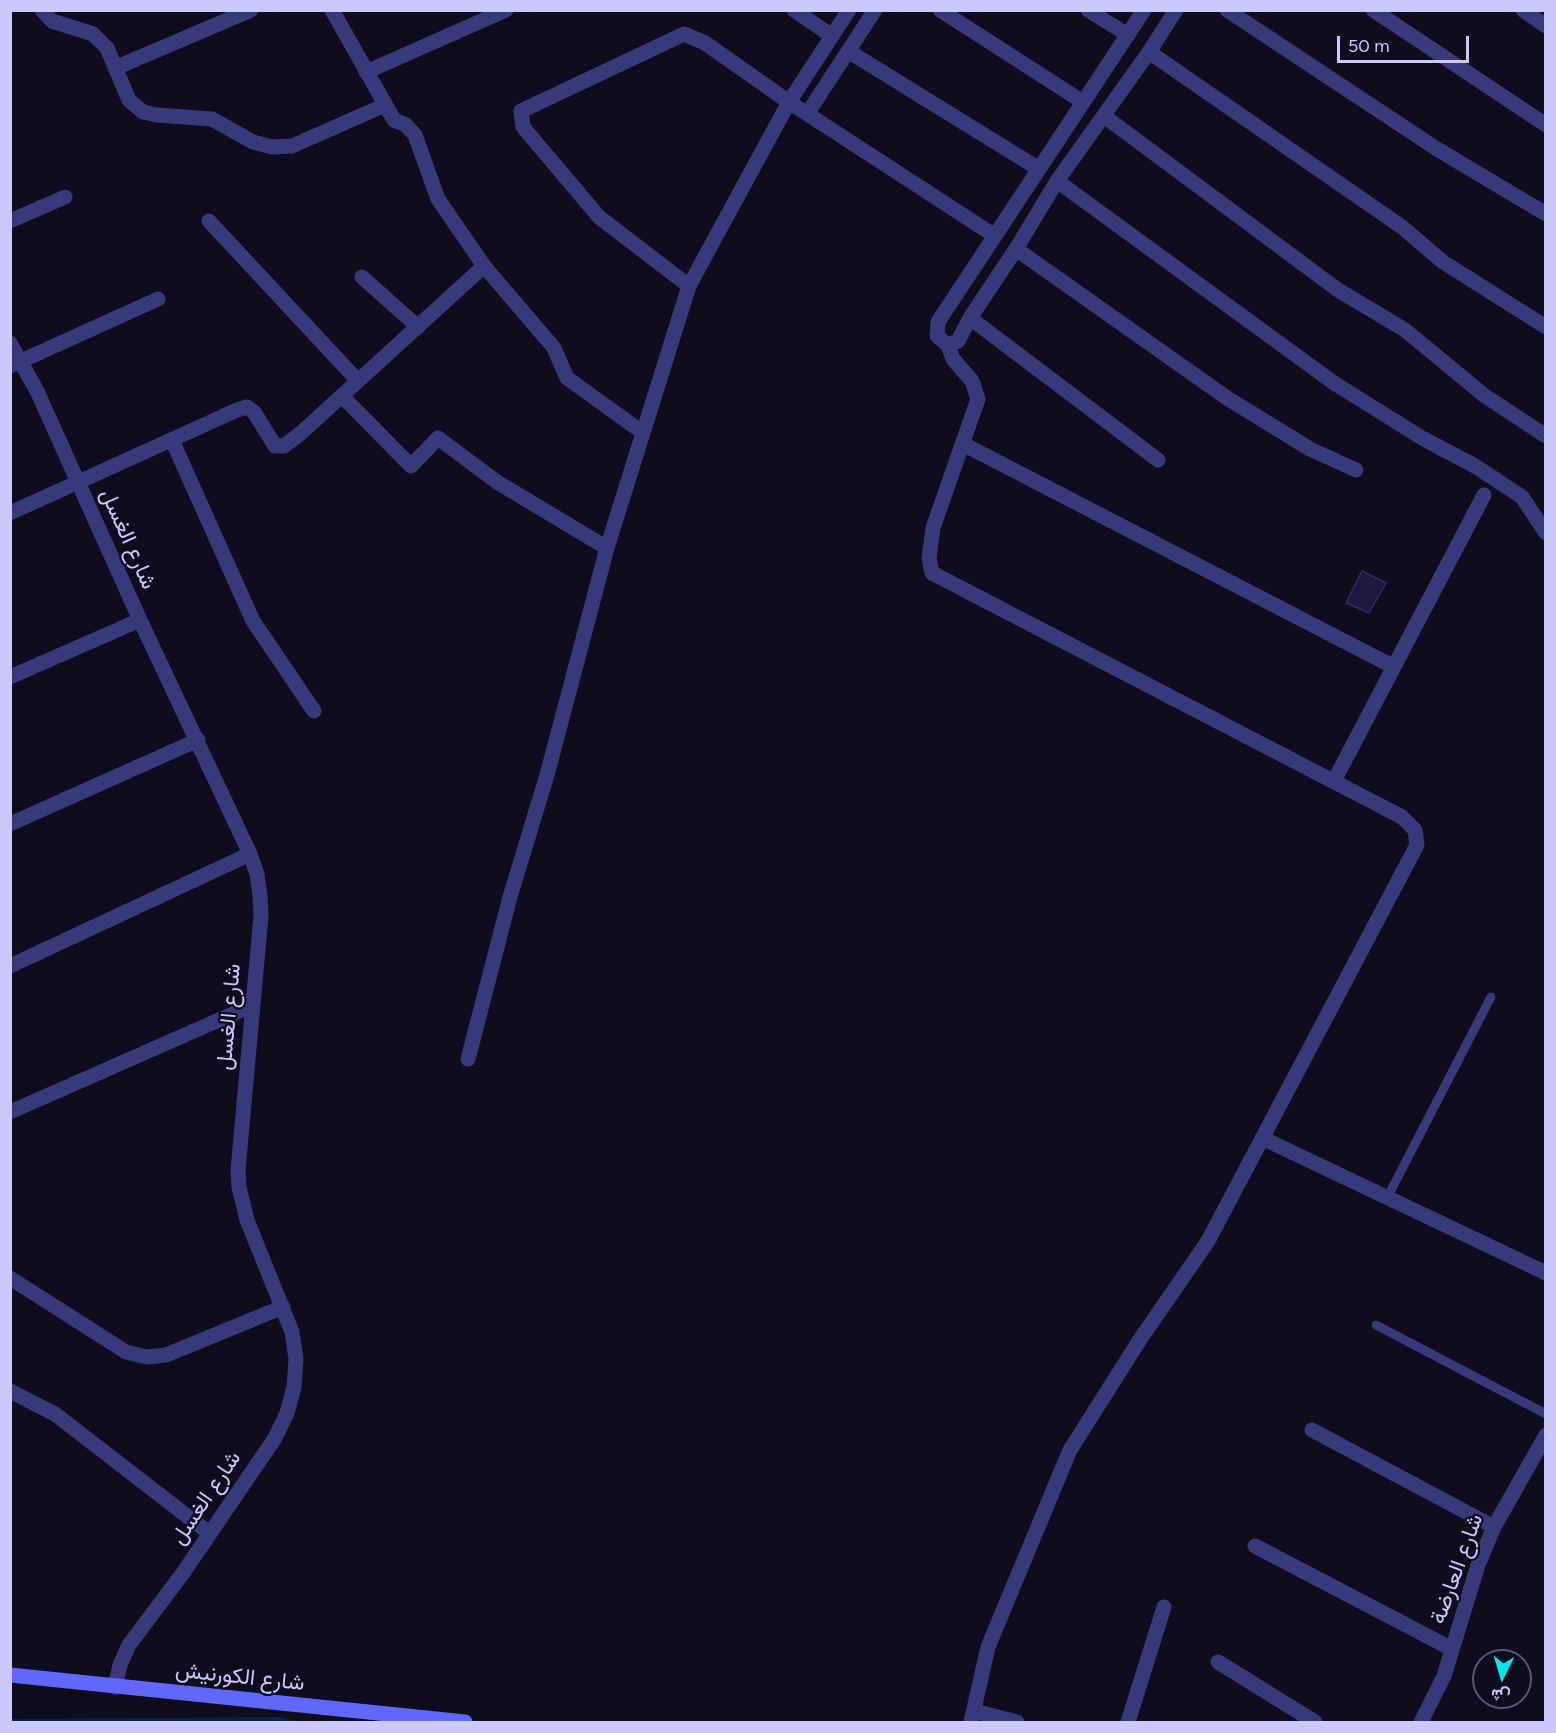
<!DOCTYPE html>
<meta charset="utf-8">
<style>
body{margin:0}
#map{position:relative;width:1556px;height:1733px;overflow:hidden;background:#0e0c1d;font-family:Figtree,Vazirmatn,sans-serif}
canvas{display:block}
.frame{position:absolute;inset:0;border:12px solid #cbc8fe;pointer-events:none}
.north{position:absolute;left:1472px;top:1649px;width:60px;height:60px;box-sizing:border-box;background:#0e0c1d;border:2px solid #5a5777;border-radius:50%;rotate:185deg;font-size:16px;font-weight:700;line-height:24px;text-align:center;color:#cbc8fe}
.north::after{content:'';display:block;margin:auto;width:21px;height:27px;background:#03e6ef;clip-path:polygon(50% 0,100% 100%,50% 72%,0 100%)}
.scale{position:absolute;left:1337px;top:36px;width:132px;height:27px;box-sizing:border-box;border:3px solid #cbc8fe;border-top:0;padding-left:8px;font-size:18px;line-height:21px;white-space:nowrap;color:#cbc8fe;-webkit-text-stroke:4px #0e0c1d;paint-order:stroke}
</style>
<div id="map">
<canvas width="1556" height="1733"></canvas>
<div class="frame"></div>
<div class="north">ش</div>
<div class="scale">50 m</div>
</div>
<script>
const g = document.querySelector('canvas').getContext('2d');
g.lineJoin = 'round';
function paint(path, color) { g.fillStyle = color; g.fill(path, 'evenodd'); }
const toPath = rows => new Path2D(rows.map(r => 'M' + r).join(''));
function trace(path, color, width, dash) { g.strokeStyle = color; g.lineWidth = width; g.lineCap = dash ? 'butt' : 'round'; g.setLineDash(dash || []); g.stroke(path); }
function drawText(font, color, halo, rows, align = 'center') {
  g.font = font + ' Figtree,Vazirmatn,sans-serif'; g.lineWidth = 4.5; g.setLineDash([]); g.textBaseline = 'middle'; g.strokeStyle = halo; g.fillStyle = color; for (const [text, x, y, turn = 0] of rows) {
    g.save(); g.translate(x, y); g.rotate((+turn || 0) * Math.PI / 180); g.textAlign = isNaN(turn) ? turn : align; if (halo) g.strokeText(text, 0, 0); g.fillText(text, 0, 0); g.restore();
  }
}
paint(toPath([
 [280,1717,301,1722,10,1722,11,1719]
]), '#0c2340');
const building = toPath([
 [1362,571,1386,583,1369,613,1346,603,1362,571]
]);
paint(building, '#1d183d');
trace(building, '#332a69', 1.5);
trace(toPath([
 [1387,1198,1491,997],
 [1376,1325,1546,1414]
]), '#37397b', 9);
trace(toPath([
 [42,10,52,21,93,34,107,48,129,100,143,112,157,115,212,119,253,142,272,147,292,146,385,105],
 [332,10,394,120,406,125,415,135,438,199,484,266,554,348,567,378,642,432],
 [794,10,832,36],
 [940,10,1083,102],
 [1088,10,1128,35],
 [1227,10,1437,149,1546,214],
 [1373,10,1546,125],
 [1523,10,1546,26],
 [848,51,1039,169],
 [1149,52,1402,227,1443,262,1546,327],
 [115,68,251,10],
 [366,72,506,10],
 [807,114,875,10],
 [1104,116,1338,290,1405,330,1485,396,1546,436],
 [1057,181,1334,383,1422,438,1475,466,1522,497,1546,533],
 [10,221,65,197],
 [209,221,358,381],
 [1016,249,1227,398,1310,449,1356,470],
 [362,277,418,327],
 [689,286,599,217,523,127,521,111,684,34,705,43,789,102,995,236],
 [970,318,1158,460],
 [10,343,37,391,140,620,250,854,257,874,260,895,261,916,238,1170,239,1187,247,1220,292,1332,296,1359,294,1387,287,1413,275,1438,183,1573,129,1645,120,1665,115,1687],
 [948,345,958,341,970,318,1016,249,1057,181,1149,52,1176,10],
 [10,366,158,299],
 [342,396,411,466,438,438,497,482,607,548],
 [172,440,253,621,314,711],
 [963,444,1394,667],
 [10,513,237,410,247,407,254,412,275,446,284,446,301,433,484,266],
 [10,677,140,620],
 [1334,781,1484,495],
 [10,824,198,740],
 [10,966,250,854],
 [468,1059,510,897,547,775,607,548,689,286,789,102,849,10],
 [10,1112,253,1005],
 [1262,1138,1546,1273],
 [10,1278,126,1352,147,1357,166,1355,283,1307],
 [10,1391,55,1414,209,1533],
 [1312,1430,1494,1527],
 [1255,1546,1452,1649],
 [1218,1662,1315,1722],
 [974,1711,1017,1722],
 [971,1722,988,1647,1070,1450,1141,1338,1208,1241,1417,845,1415,830,1402,817,932,573,929,558,933,528,978,399,972,381,953,359,948,345,937,336,938,322,1144,10],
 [1128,1722,1164,1607],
 [1421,1722,1444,1676,1478,1565,1494,1527,1546,1435]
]), '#37397b', 15);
trace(toPath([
 [10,1675,465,1722]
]), '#6166fd', 15);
drawText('22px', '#cbc8fe', '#0e0c1d', [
 ["شارع الغسل",128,539,66],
 ["شارع الغسل",229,1017,-85],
 ["شارع الغسل",206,1498,-56],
 ["شارع العارضة",1457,1569,-70],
 ["شارع الكورنيش",240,1677,6]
]);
</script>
